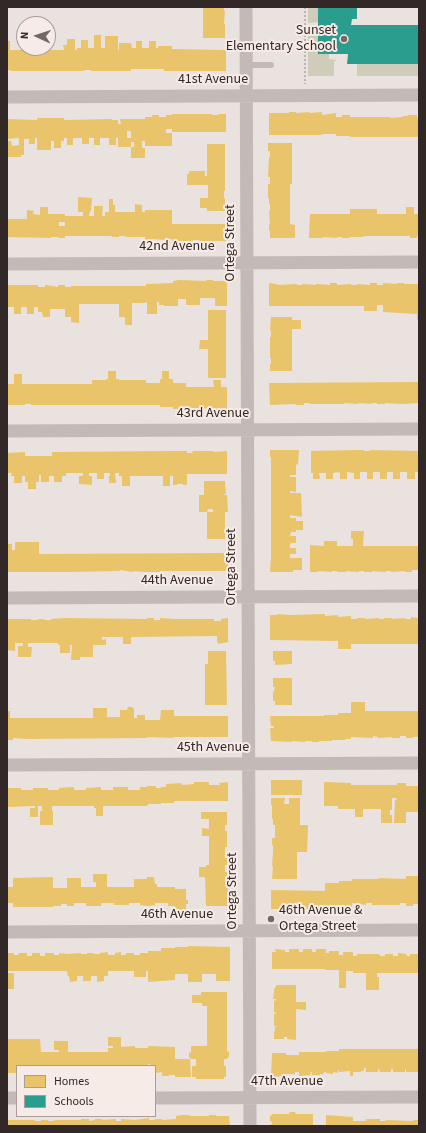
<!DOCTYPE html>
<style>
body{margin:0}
#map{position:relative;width:426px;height:1133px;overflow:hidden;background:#eae2de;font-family:"Source Sans 3",sans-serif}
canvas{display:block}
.frame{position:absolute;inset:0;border:8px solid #322827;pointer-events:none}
.legend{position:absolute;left:16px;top:1065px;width:140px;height:52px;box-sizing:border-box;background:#f6ebe6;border:1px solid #a89d9a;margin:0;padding:5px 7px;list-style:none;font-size:12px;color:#322827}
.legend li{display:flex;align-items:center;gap:8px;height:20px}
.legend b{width:20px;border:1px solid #a89d9a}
.north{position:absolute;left:16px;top:16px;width:40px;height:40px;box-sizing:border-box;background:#f6ebe6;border:1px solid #a89d9a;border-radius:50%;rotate:273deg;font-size:11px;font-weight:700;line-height:16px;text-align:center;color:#322827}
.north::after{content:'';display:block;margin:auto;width:14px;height:18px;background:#726967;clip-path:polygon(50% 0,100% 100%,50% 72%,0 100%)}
</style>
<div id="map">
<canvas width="426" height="1133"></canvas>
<div class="frame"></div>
<ul class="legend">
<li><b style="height:11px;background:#e9c46a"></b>Homes</li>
<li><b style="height:11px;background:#2a9d8f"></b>Schools</li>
</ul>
<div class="north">N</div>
</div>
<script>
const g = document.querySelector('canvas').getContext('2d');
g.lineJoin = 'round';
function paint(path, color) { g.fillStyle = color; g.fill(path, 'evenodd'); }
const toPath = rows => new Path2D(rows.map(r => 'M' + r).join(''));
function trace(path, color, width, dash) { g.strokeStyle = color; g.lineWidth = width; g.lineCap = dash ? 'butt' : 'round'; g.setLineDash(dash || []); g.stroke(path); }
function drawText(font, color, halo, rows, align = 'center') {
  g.font = font + ' "Source Sans 3",sans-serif'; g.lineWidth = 4; g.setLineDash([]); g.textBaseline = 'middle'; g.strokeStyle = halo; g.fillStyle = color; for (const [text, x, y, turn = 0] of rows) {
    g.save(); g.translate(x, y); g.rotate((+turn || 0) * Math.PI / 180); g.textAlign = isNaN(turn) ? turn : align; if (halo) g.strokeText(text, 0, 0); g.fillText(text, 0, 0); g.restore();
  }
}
paint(toPath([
 [308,7,318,7,318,22,308,23],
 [308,26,318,26,318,54,329,54,329,59,336,60,336,61,334,61,334,76,308,76],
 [357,64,419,64,419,76,357,76]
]), '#cfcdba');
paint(toPath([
 [203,7,224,7,224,11,225,11,224,24,225,24,225,38,203,38],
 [94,35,101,35,101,48,105,48,105,36,118,36,118,50,119,50,119,43,131,43,132,48,136,48,136,41,142,41,142,48,149,48,149,41,156,41,156,48,158,48,158,46,172,46,172,49,226,50,226,71,164,71,164,69,131,69,131,71,91,71,91,70,84,70,85,71,10,71,10,70,7,70,7,41,10,41,10,50,64,50,63,45,67,45,67,39,75,39,75,50,77,50,77,48,81,48,81,40,88,40,88,48,94,48],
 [289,112,296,112,296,113,309,112,309,113,322,112,322,115,336,113,336,117,342,117,342,115,350,115,350,117,390,117,390,118,403,117,403,116,408,116,408,115,417,115,417,118,419,118,419,137,350,137,350,136,336,136,336,134,322,134,322,135,269,135,269,113,289,113],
 [172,114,212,114,212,115,218,115,218,114,226,114,226,132,172,132,172,129,166,129,166,133,172,133,172,146,145,146,145,141,142,141,142,148,145,148,145,158,131,158,131,147,134,147,134,142,131,142,131,147,118,147,118,138,116,138,116,145,109,145,109,138,100,138,100,145,94,145,94,138,89,138,89,144,82,144,82,138,73,138,73,145,67,145,67,138,64,138,64,141,61,141,61,148,54,148,54,141,51,141,51,150,37,150,37,138,35,138,35,144,29,144,29,139,24,139,24,155,21,155,21,157,7,157,7,141,11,141,12,146,19,145,19,138,7,139,7,119,37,120,37,118,64,118,64,120,112,119,112,120,118,120,118,124,121,124,120,119,145,119,145,117,152,117,152,115,159,115,159,117,166,117,166,115,172,115],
 [127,131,131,131,131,138,127,138],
 [268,143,292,143,292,184,290,184,290,224,295,225,295,238,270,238,270,231,269,231,269,224,270,224,269,211,270,211,270,204,269,204,269,198,268,198,268,184,270,184,270,177,268,177,269,157,270,157,270,151,268,151],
 [207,144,225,144,225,191,224,191,224,198,225,198,225,211,207,211,207,208,200,208,200,198,208,198,208,185,187,185,187,174,189,174,189,171,205,171,205,176,207,176],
 [78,197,92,198,91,211,90,211,89,216,94,216,94,206,103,206,102,216,105,216,105,212,109,212,109,199,113,199,113,205,115,205,115,212,135,212,135,204,142,205,142,212,145,212,145,210,172,210,172,224,226,224,226,241,200,241,199,240,193,240,193,241,172,241,172,239,165,239,165,240,152,239,152,241,145,241,145,237,125,237,125,236,119,236,119,237,112,237,111,236,65,236,65,238,58,238,58,237,51,237,51,238,7,237,7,219,27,219,27,210,34,211,33,214,40,215,40,207,48,207,48,214,65,214,65,216,83,216,83,212,78,212],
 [59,222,65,222,65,226,59,226],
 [406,207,414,207,414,214,419,214,419,236,417,236,417,238,410,238,410,236,364,236,363,237,350,237,350,238,342,238,342,237,337,237,337,238,323,237,323,238,309,238,310,214,350,214,350,209,377,209,377,214,406,214],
 [179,280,206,281,206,280,213,280,213,281,227,281,227,306,215,306,215,298,200,298,200,305,186,305,186,299,178,299,178,306,164,306,164,305,159,305,159,302,157,302,157,314,147,314,147,302,146,302,146,303,132,303,132,325,125,325,125,317,119,317,119,304,79,304,79,323,71,322,71,317,65,317,65,309,50,309,50,317,43,317,42,312,38,312,38,307,34,307,34,314,27,314,27,307,21,307,21,314,14,314,14,307,7,307,7,285,38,285,38,287,45,287,45,285,58,287,58,285,65,285,65,287,71,287,71,286,146,286,146,284,173,283,173,281],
 [269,283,277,284,277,285,297,284,297,285,302,285,302,284,316,285,316,284,330,285,330,283,337,283,337,285,351,284,351,285,357,285,357,284,370,285,370,283,377,283,377,285,383,285,383,283,397,284,397,283,404,283,404,284,419,284,419,320,417,320,417,314,383,312,383,305,377,305,377,311,364,311,364,306,269,306],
 [208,310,226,310,226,378,208,378,208,349,199,349,200,340,208,340],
 [271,317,292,317,292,320,301,320,301,329,292,329,292,371,270,371,270,364,271,364,271,358,270,358,270,337,271,337,271,331,270,331],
 [108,371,116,371,116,379,119,379,119,380,146,380,146,383,160,383,160,379,162,379,162,371,169,371,169,379,173,379,173,383,186,383,186,387,214,387,213,380,221,380,221,387,227,387,227,409,187,408,186,409,173,409,173,407,160,407,160,405,31,405,31,404,25,404,25,405,7,405,7,384,14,384,14,374,22,374,22,384,92,384,92,380,106,380,106,379,108,379],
 [419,382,419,405,418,405,418,403,404,404,385,403,385,404,377,404,377,403,371,403,372,404,358,403,358,404,344,403,344,404,310,404,310,403,304,403,304,405,296,405,296,404,270,405,269,383],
 [270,450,299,450,298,464,296,465,296,475,290,475,290,477,296,477,296,492,290,491,290,493,301,493,302,517,290,515,290,518,296,518,296,521,303,521,303,530,296,530,296,532,291,532,290,536,296,536,296,543,291,543,290,545,290,548,296,548,296,554,290,554,290,558,302,558,302,570,293,570,293,572,270,572,271,558,271,457,270,457],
 [356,450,364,450,364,451,370,451,370,450,419,451,419,472,415,472,415,479,407,479,407,472,400,472,400,479,393,479,393,472,387,472,387,479,380,479,380,472,373,472,373,479,367,479,367,472,360,472,360,479,354,479,354,473,347,472,347,479,340,479,340,473,338,472,333,473,333,479,326,479,326,473,319,473,320,479,313,479,313,473,311,473,311,451],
 [173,451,187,451,187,453,192,453,193,451,214,451,213,452,227,451,227,474,187,474,187,485,183,485,183,484,177,484,177,485,173,485,173,476,170,476,170,486,163,486,163,476,130,476,130,486,122,486,122,476,119,476,119,473,115,473,116,483,109,483,109,476,110,476,110,473,104,473,104,479,97,479,97,473,89,473,89,476,92,476,92,485,79,484,79,476,83,476,83,473,66,473,66,476,62,476,62,482,54,482,54,476,49,476,49,482,41,482,41,475,39,475,39,482,36,482,36,489,28,489,28,482,25,482,25,476,22,476,22,483,14,483,14,476,11,476,12,473,7,473,7,453,25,452,25,456,52,456,52,452],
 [204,481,225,481,226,494,224,494,224,495,227,495,228,512,225,512,225,539,207,539,207,512,213,512,213,509,208,509,207,512,199,512,199,495,204,495],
 [351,531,364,531,363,546,419,546,419,552,418,552,419,570,412,570,412,572,405,572,405,571,391,572,391,571,386,571,386,572,372,571,372,572,364,572,364,571,359,571,359,572,346,571,346,572,337,572,338,571,332,571,332,572,318,571,318,572,310,572,310,545,324,546,324,541,337,541,337,546,353,546,353,539,351,539],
 [15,542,39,542,39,554,228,553,228,571,160,571,160,572,146,572,133,571,133,572,120,570,120,571,66,572,7,572,7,544,12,544,12,550,15,550],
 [277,614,290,615,325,614,325,616,338,615,338,617,351,616,351,619,357,619,357,618,365,618,365,619,379,618,379,619,384,619,384,618,392,618,392,619,405,618,405,619,411,619,411,617,418,618,419,644,351,644,351,649,338,649,338,641,270,640,270,615,277,615],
 [65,618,147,619,147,618,154,618,154,620,160,620,160,618,174,619,214,619,214,621,221,621,221,619,228,618,228,642,219,644,217,642,217,636,133,637,131,637,131,644,123,644,123,637,102,637,102,640,106,639,106,645,93,645,93,657,80,657,80,660,71,660,72,645,70,645,70,653,60,653,60,645,58,645,58,643,28,643,28,647,32,647,31,657,18,657,18,646,23,646,23,643,15,643,15,651,7,650,7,619,31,619,31,620,38,620,38,619,44,619,45,620,51,620,51,619],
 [208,651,226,651,227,705,205,705,205,664,208,664],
 [273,651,292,651,292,664,275,665,275,661,273,661],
 [273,678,292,678,292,705,275,705,275,701,273,701,273,692,274,691,275,687,273,687],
 [351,702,365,702,365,711,419,711,419,737,413,737,413,738,406,738,406,736,400,736,400,738,392,738,392,737,378,738,378,737,373,736,373,738,351,737,351,739,345,739,346,740,332,740,332,741,319,741,319,742,312,742,312,741,305,741,305,742,292,741,292,742,271,741,270,728,274,728,274,726,271,726,270,716,324,716,324,715,338,715,338,713,351,713],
 [128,707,132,707,134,709,134,718,137,718,137,715,145,715,145,720,160,720,161,710,174,710,174,716,228,716,228,737,174,737,174,738,147,737,147,738,26,739,13,738,13,740,7,740,7,711,10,711,10,718,93,718,93,708,107,708,107,717,120,717,120,710,127,710],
 [271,780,302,780,302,795,271,795],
 [194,782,209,782,209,785,220,785,219,783,228,782,228,801,174,801,174,803,161,803,161,804,148,804,147,806,103,806,103,816,96,816,96,808,94,808,94,806,52,806,52,811,53,811,53,825,40,825,40,811,42,811,42,806,38,806,38,817,30,817,30,808,35,808,35,806,7,807,7,788,21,788,21,790,33,790,33,788,48,788,48,790,59,790,59,788,74,787,74,790,86,790,86,788,101,787,101,790,113,790,113,787,128,787,128,790,140,790,140,787,147,787,147,786,156,786,156,788,161,788,161,787,166,787,166,784,181,783,182,785,194,784],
 [324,782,351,783,351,785,397,785,397,783,406,783,406,786,419,786,419,812,406,812,406,823,394,823,395,800,397,800,396,798,392,798,392,810,390,810,390,815,392,815,392,823,381,823,381,809,363,809,363,817,355,817,355,809,338,809,338,806,324,806],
 [271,798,285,798,284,804,289,804,289,798,300,798,300,825,308,825,307,852,297,852,297,879,272,879,273,866,272,866,273,852,273,845,272,845,272,838,275,838,275,825,273,825,273,819,272,819,272,805,271,805],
 [201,812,227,812,227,825,225,825,225,831,227,831,227,847,225,847,225,858,227,858,227,865,225,865,225,872,228,872,227,886,228,886,228,899,227,899,227,906,206,906,205,877,199,877,199,867,206,867,206,865,209,865,209,836,202,836,202,828,209,829,209,819,201,819],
 [93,874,107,874,107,887,134,887,134,879,147,879,147,877,154,877,155,884,157,884,157,887,175,887,175,889,186,889,186,900,188,900,188,904,186,904,186,911,175,911,175,906,168,906,168,903,155,903,155,905,148,906,140,905,140,903,129,903,129,905,114,905,114,903,101,903,101,906,86,906,86,903,74,903,74,906,67,906,67,904,61,904,61,906,54,906,53,907,13,907,13,903,7,903,7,887,13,887,13,878,53,877,53,888,67,888,67,878,81,878,81,887,96,887,96,882,93,882],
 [406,876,419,876,419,904,413,904,413,906,406,906,406,903,400,903,400,905,372,905,372,903,366,903,366,905,352,903,352,907,345,907,345,905,339,905,339,907,325,907,325,909,271,909,271,890,325,891,325,883,339,883,339,881,352,881,352,879,379,879,379,878,406,879],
 [188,946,230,947,230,981,216,981,216,974,202,974,202,982,188,982,188,974,175,974,175,980,148,982,148,971,146,971,146,977,134,977,134,971,108,971,108,976,104,976,104,981,97,982,97,976,91,976,91,981,83,981,83,976,77,976,77,981,70,982,69,976,68,976,67,971,8,971,8,973,14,973,14,989,7,989,7,953,14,953,14,955,19,955,18,953,27,953,27,956,32,956,32,953,40,953,40,956,45,956,45,953,54,953,54,955,59,955,59,953,67,954,81,953,81,954,87,954,87,953,94,953,94,954,100,954,100,953,108,952,108,955,115,955,115,953,121,952,121,955,126,955,126,953,134,953,134,955,140,955,140,953,148,953,148,951,161,951,161,948,175,948,175,947,188,947],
 [275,949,285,950,285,952,289,952,289,949,299,949,299,952,303,952,303,949,312,949,312,952,316,952,316,949,326,949,326,953,329,953,329,951,339,951,339,955,343,955,343,952,353,952,353,956,357,956,357,954,379,954,380,956,385,956,385,954,393,954,393,956,398,956,398,953,407,954,406,956,410,956,410,954,419,954,419,973,377,973,377,977,379,977,379,990,366,990,366,973,353,973,353,971,346,971,346,988,339,988,339,970,325,970,325,969,272,969,272,952,276,952],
 [276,985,296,985,296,1002,306,1002,306,1010,296,1009,296,1040,287,1039,287,1037,284,1037,284,1039,274,1039,274,1031,275,1032,275,1027,276,1027,277,1026,274,1026,274,1014,276,1014,276,1013,274,1012,274,1000,276,1001,276,999,273,999,274,991,275,987,276,987],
 [201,992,227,992,227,1051,229,1052,229,1056,227,1059,224,1059,224,1066,226,1066,226,1077,224,1077,224,1079,196,1079,196,1077,192,1077,192,1066,196,1066,196,1059,191,1059,189,1057,189,1052,191,1053,191,1046,207,1046,207,1006,202,1006,202,1003,192,1003,192,995,201,995],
 [108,1037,121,1037,121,1047,135,1046,135,1048,148,1048,148,1046,175,1047,175,1059,190,1059,191,1077,175,1077,175,1075,169,1075,169,1076,162,1076,162,1072,155,1073,155,1066,150,1066,150,1064,148,1064,148,1066,17,1066,17,1073,7,1073,7,1039,40,1039,41,1052,59,1052,59,1050,54,1050,54,1041,68,1041,68,1052,108,1052,108,1048,113,1048,113,1046,108,1046],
 [339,1049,419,1049,419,1069,418,1069,418,1072,406,1072,406,1069,405,1069,405,1072,393,1072,393,1069,391,1069,391,1072,380,1072,379,1069,378,1069,378,1072,366,1072,366,1068,364,1068,364,1071,361,1071,361,1072,353,1072,353,1076,350,1076,350,1071,339,1072,339,1070,338,1070,338,1073,333,1072,333,1074,326,1073,326,1072,324,1072,324,1074,320,1074,320,1075,312,1075,312,1072,310,1072,311,1075,299,1076,299,1072,295,1072,295,1074,286,1074,286,1076,271,1077,272,1053,286,1053,286,1055,299,1055,299,1052,326,1052,326,1051,339,1051],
 [290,1112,295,1112,296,1114,313,1114,313,1126,268,1126,272,1124,272,1122,270,1121,270,1116,272,1115,272,1114,289,1114],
 [182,1115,189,1115,189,1116,209,1116,209,1115,216,1115,216,1116,229,1116,230,1126,7,1126,7,1120,35,1120,35,1121,41,1121,41,1120,48,1120,48,1121,54,1121,54,1120,81,1120,81,1119,89,1119,89,1121,95,1120,95,1119,102,1119,102,1120,116,1119,116,1121,121,1121,121,1119,135,1120,149,1118,149,1120,155,1120,155,1119,162,1119,162,1120,176,1119,176,1116],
 [326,1115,353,1117,353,1121,366,1121,366,1119,380,1119,380,1121,386,1121,386,1120,413,1121,413,1120,419,1120,419,1126,326,1126]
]), '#e9c46a');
paint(toPath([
 [318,7,357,7,357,19,352,19,351,25,419,25,419,64,347,64,348,54,318,54]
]), '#2a9d8f');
trace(toPath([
 [305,7,305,84]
]), '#bbb2b1', 2, [2, 2]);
trace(toPath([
 [247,65,271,65]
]), '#c3bab8', 6);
trace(toPath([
 [246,7,250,1126],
 [7,97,419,95],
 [7,264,419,262],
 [7,431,419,429],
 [7,598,419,596],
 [7,765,419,763],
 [7,932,419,930],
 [7,1098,17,1098],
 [155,1098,419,1097]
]), '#c3bab8', 13);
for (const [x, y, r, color] of [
 [344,39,4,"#726967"],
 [271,919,4,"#726967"]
]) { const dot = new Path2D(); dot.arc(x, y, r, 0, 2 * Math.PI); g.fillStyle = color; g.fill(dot); trace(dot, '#f6ebe6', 1.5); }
drawText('14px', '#322827', '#f6ebe6', [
 ["Sunset",336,31],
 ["Elementary School",336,47],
 ["46th Avenue &",279,911,"left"],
 ["Ortega Street",279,927,"left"]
], 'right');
drawText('14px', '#322827', '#f6ebe6', [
 ["41st Avenue",213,80],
 ["Ortega Street",231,243,-90],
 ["42nd Avenue",177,247],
 ["43rd Avenue",213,414],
 ["Ortega Street",232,567,-90],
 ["44th Avenue",177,581],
 ["45th Avenue",213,748],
 ["Ortega Street",233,891,-90],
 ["46th Avenue",177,915],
 ["47th Avenue",287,1082]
]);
</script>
